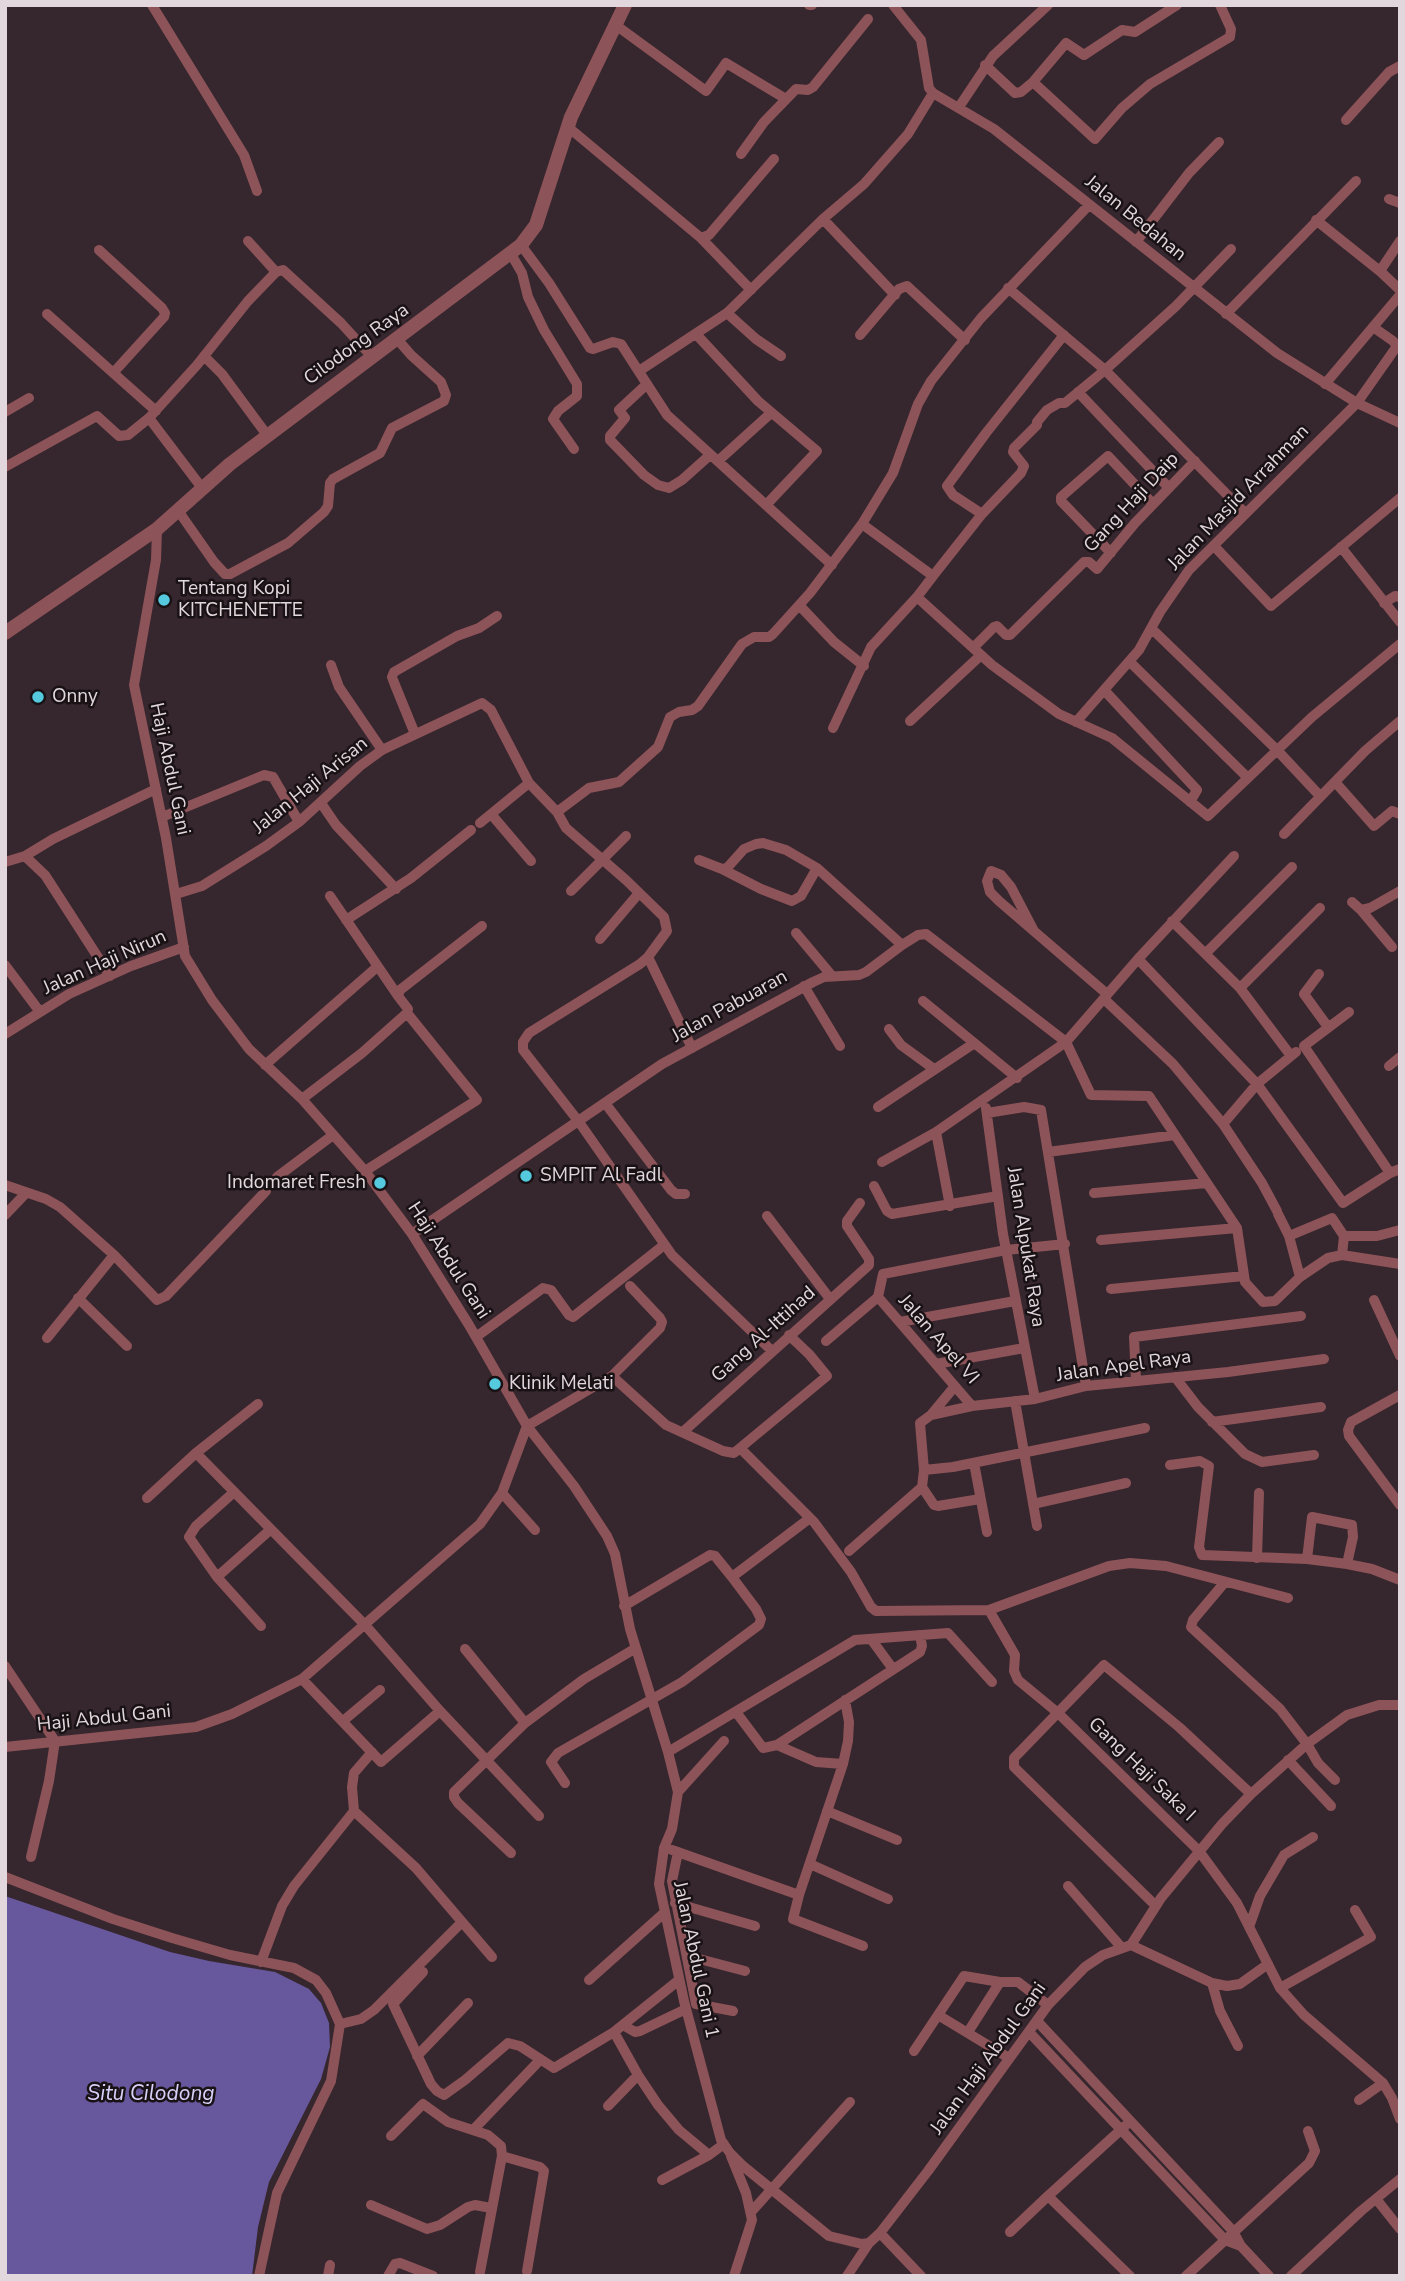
<!DOCTYPE html>
<style>
body{margin:0}
#map{position:relative;width:1405px;height:2281px;overflow:hidden;background:#36262e;font-family:"Nunito Sans",sans-serif}
canvas{display:block}
.frame{position:absolute;inset:0;border:7px solid #e2d7dc;pointer-events:none}
</style>
<div id="map">
<canvas width="1405" height="2281"></canvas>
<div class="frame"></div>
</div>
<script>
const g = document.querySelector('canvas').getContext('2d');
g.lineJoin = 'round';
function paint(path, color) { g.fillStyle = color; g.fill(path, 'evenodd'); }
const toPath = rows => new Path2D(rows.map(r => 'M' + r).join(''));
function trace(path, color, width, dash) { g.strokeStyle = color; g.lineWidth = width; g.lineCap = dash ? 'butt' : 'round'; g.setLineDash(dash || []); g.stroke(path); }
function drawText(font, color, halo, rows, align = 'center') {
  g.font = font + ' "Nunito Sans",sans-serif'; g.lineWidth = 5; g.setLineDash([]); g.textBaseline = 'middle'; g.strokeStyle = halo; g.fillStyle = color; for (const [text, x, y, turn = 0] of rows) {
    g.save(); g.translate(x, y); g.rotate((+turn || 0) * Math.PI / 180); g.textAlign = isNaN(turn) ? turn : align; if (halo) g.strokeText(text, 0, 0); g.fillText(text, 0, 0); g.restore();
  }
}
paint(toPath([
 [5,1896,170,1952,209,1961,275,1972,309,1989,321,2003,329,2023,330,2047,321,2079,269,2182,258,2227,252,2276,5,2276]
]), '#67579c');
trace(toPath([
 [152,5,244,155,257,191],
 [809,5,812,5],
 [893,5,921,40,929,88,933,93,994,129,1277,353,1357,403,1400,423],
 [617,26,706,91,726,63,786,99],
 [985,65,1015,93,1021,92,1033,82,1095,139,1122,108,1150,84,1230,37,1231,29,1220,5],
 [1033,82,1066,43,1084,55,1122,30,1135,32,1177,5],
 [959,107,993,56,1048,5],
 [1346,120,1389,72,1400,66],
 [568,127,701,238,709,235,774,159],
 [741,154,764,122,796,89,808,90,813,87,868,19],
 [1389,199,1400,203],
 [823,219,895,295],
 [1316,220,1381,272,1400,290],
 [701,238,751,290],
 [248,241,276,272],
 [1136,242,1189,173,1219,142],
 [521,245,549,283,590,348,593,349,613,342,621,344,667,415,832,565],
 [99,250,162,308,165,313,164,317,114,372],
 [511,254,522,273,528,297,544,330,577,384,577,396,558,411,553,419,574,449],
 [1380,271,1400,241],
 [1008,288,1105,370,1245,513],
 [727,313,756,339,781,356],
 [47,314,156,411],
 [1226,314,1356,181],
 [696,334,758,401,817,451,767,504],
 [860,335,899,289,907,286,965,340],
 [204,356,222,374,267,435],
 [639,371,727,313,823,219,864,184,908,134,933,93],
 [647,384,619,410,625,418,610,436,610,440,644,475,658,485,669,488,682,480,710,455],
 [1325,384,1400,295],
 [1078,392,1169,488],
 [5,412,29,398],
 [149,418,202,488],
 [718,461,771,413],
 [5,467,97,416,119,436,128,435,149,418,197,365,248,301,276,272,283,270,341,323,373,358],
 [177,509,214,562,225,574,230,574,288,543,324,512,328,506,330,483,333,479,380,453,392,428,444,401,446,395,441,382,411,355,398,340],
 [982,514,953,495,947,486,986,433,1064,335],
 [862,524,933,576,917,597,992,665,1059,714,1112,738,1208,816,1312,717,1400,644],
 [157,529,156,560,134,685,166,838,185,956,212,1000,249,1049,302,1099,365,1171,412,1234,469,1325,527,1426,574,1486,607,1536,615,1554,630,1629,668,1752,678,1792,672,1829,664,1848,659,1884,684,2001,721,2140,730,2153,743,2166,829,2236,862,2244,869,2243],
 [1214,546,1271,606,1400,498],
 [1341,547,1400,622],
 [1111,553,1061,501,1061,497,1108,456,1153,504],
 [933,576,982,514,1021,473,1024,466,1013,452,1014,448,1037,425,1037,422,1047,410,1059,403,1065,403,1105,370,1176,306,1231,249],
 [1384,603,1395,596,1400,597],
 [800,606,834,642,864,666],
 [1152,629,1276,749,1320,796],
 [973,648,994,627,997,626,1006,635,1010,635,1084,562,1089,562,1097,569,1135,523,1195,461],
 [1130,662,1247,777],
 [331,665,339,687,382,750],
 [1104,690,1197,790,1190,802],
 [910,721,981,655],
 [1076,722,1139,650,1160,612,1189,570,1357,403,1397,346,1393,341,1373,327],
 [833,728,871,647,917,597],
 [415,734,395,685,392,677,394,672,457,636,479,628,497,616],
 [1336,783,1374,826,1392,811,1400,814],
 [321,803,336,825,396,889],
 [557,812,566,828,626,880,664,917,667,931,648,957,640,964,529,1033,523,1042,523,1050,579,1122,672,1255,772,1351],
 [491,814,531,861],
 [162,817,264,775,273,777,299,822],
 [480,823,529,783],
 [1284,834,1365,751,1400,721],
 [25,856,45,875,110,976],
 [699,860,722,869,727,868,744,849,756,844,763,843,786,850,817,868,902,945],
 [5,862,25,856,53,839,156,789],
 [722,869,761,889,792,901,801,896,817,868],
 [571,891,626,836],
 [176,894,202,886,266,846,299,822,360,766,382,750,482,703,491,710,529,783,557,812,589,788,619,782,658,747,670,717,679,712,692,710,698,706,742,644,754,637,769,637,773,634,810,593,862,524,893,473,918,404,931,381,981,318,1089,205],
 [330,896,398,996],
 [1352,902,1361,910,1370,908,1400,891],
 [1361,910,1392,947],
 [346,920,411,878,471,830],
 [1172,921,1240,988,1291,1056],
 [1034,931,1011,887,1001,875,991,871,987,881,990,892,999,901,1107,994],
 [796,933,832,976],
 [600,939,639,893],
 [1206,953,1292,867],
 [648,957,692,1048],
 [1138,959,1257,1084,1343,1203,1390,1173],
 [5,965,40,1012],
 [1319,974,1304,994,1328,1027],
 [804,986,840,1046],
 [1240,988,1320,908],
 [1104,999,1173,1064,1223,1124,1262,1183,1277,1211],
 [923,1001,1017,1078],
 [1349,1012,1304,1046,1390,1173,1400,1169],
 [889,1029,901,1045,934,1069],
 [5,1034,69,994,131,966,184,947],
 [265,1065,377,967],
 [1389,1066,1400,1057],
 [302,1099,362,1053,407,1013,408,1009,398,996,400,990,482,926],
 [605,1103,671,1190,676,1194,685,1194],
 [878,1107,973,1044],
 [986,1108,1003,1234,1035,1399],
 [987,1113,1024,1107,1041,1110,1086,1386],
 [1223,1124,1257,1084,1296,1052],
 [936,1132,950,1206],
 [1048,1152,1175,1135],
 [882,1162,936,1132,1066,1042,1138,959,1234,856],
 [365,1171,477,1100,407,1013],
 [277,1177,333,1135],
 [5,1185,46,1199,60,1207,114,1255,157,1300,166,1296,266,1191],
 [874,1186,887,1211,892,1214,998,1196],
 [1094,1193,1207,1183],
 [1278,1214,1289,1236,1300,1277],
 [5,1215,26,1193],
 [767,1216,830,1299],
 [412,1234,662,1064,813,982,824,977,859,975,866,972,902,945,918,935,926,934,1066,1042,1091,1095,1149,1096,1237,1228,1245,1282,1263,1302,1275,1301,1300,1277,1328,1258,1342,1255,1400,1264],
 [1289,1236,1332,1218,1344,1236],
 [1101,1240,1237,1228],
 [1342,1255,1344,1236,1377,1236,1400,1230],
 [1111,1289,1244,1276],
 [878,1297,883,1274,1006,1250,1065,1244],
 [878,1297,972,1406],
 [78,1298,127,1346],
 [1374,1300,1400,1356],
 [900,1322,1015,1301],
 [476,1337,543,1288,551,1290,569,1315,573,1317,664,1245],
 [47,1338,114,1255],
 [826,1341,878,1297],
 [936,1364,1024,1348],
 [612,1376,666,1425,723,1451,734,1453,827,1376,809,1354,789,1335],
 [1175,1377,1198,1407,1245,1454,1262,1462,1314,1455],
 [1136,1380,1134,1337,1301,1316],
 [955,1386,931,1415,920,1423,924,1470,922,1487,934,1505,938,1506,980,1499],
 [1400,1395,1351,1422,1348,1430,1349,1436,1400,1505],
 [1015,1401,1037,1526],
 [931,1415,972,1406,1035,1399,1086,1386,1228,1372,1324,1359],
 [1212,1422,1321,1407],
 [527,1426,612,1376,660,1328,662,1322,660,1318,630,1286],
 [684,1431,869,1265,869,1259,847,1226,847,1221,860,1203],
 [741,1449,814,1522,851,1572,871,1607,876,1611,989,1610,1109,1566,1130,1563,1166,1566,1288,1598],
 [196,1453,366,1626,440,1711,539,1816],
 [974,1463,987,1532],
 [1170,1465,1200,1461,1209,1466,1199,1547,1202,1555,1307,1559,1347,1564,1372,1569,1400,1580],
 [924,1470,953,1467,1145,1428],
 [233,1493,196,1526,189,1537,217,1577,261,1626],
 [502,1493,535,1530],
 [147,1498,196,1453,258,1404],
 [1033,1504,1126,1483],
 [849,1551,922,1487],
 [1257,1558,1259,1493],
 [1307,1559,1312,1517,1352,1525,1353,1537,1347,1564],
 [217,1577,270,1530],
 [1225,1582,1193,1620,1191,1627,1280,1709,1307,1744,1318,1763,1335,1780],
 [624,1606,710,1555,715,1556,732,1577,810,1518],
 [989,1610,1015,1655,1014,1671,1018,1680,1058,1713,1199,1851,1237,1903,1280,1988,1304,2015,1383,2083,1392,2098,1400,2119],
 [871,1639,893,1669],
 [465,1649,525,1723],
 [5,1666,55,1741,49,1781,31,1857],
 [302,1679,381,1762,440,1711],
 [845,1700,849,1722,848,1741,843,1764,799,1895,793,1919,863,1946],
 [736,1712,763,1748,777,1745,920,1652,922,1646,920,1635],
 [343,1721,380,1690],
 [777,1745,816,1762,843,1764],
 [5,1747,196,1727,232,1714,302,1679,480,1524,502,1493,527,1426],
 [668,1752,855,1640,948,1633,992,1682],
 [1288,1760,1331,1806],
 [565,1783,551,1762,558,1753,682,1682,759,1625,761,1619,756,1609,732,1577],
 [678,1792,724,1741],
 [354,1811,416,1868,492,1957],
 [827,1811,897,1840],
 [672,1850,799,1895],
 [678,1852,672,1881,696,2004,733,2011],
 [511,1853,458,1803,454,1797,454,1792,525,1723,584,1679,636,1648],
 [810,1864,888,1899],
 [5,1877,113,1919,172,1938,230,1955,294,1968,316,1980,326,1993,340,2024],
 [1068,1886,1122,1948],
 [675,1903,755,1926],
 [1156,1906,1014,1767,1014,1758,1104,1665,1179,1727,1251,1794],
 [1249,1927,1260,1896,1284,1855,1313,1837],
 [1131,1945,1212,1983,1227,1986,1240,1984,1268,1964],
 [688,1956,745,1971],
 [261,1962,282,1906,294,1886,354,1811,352,1787,354,1773,372,1752],
 [423,1972,393,2004,431,2084,437,2091,444,2095,465,2080,508,2043,520,2046,554,2068,614,2032,679,1980],
 [589,1980,664,1913],
 [1212,1983,1220,2011,1238,2046],
 [1280,1988,1371,1937,1355,1910],
 [938,2015,1009,2058],
 [1037,2021,1233,2231,1241,2246,1269,2276],
 [623,2025,635,2032,640,2031,686,2009],
 [614,2032,638,2075,658,2105,679,2130,709,2155],
 [968,2032,1000,1982],
 [1029,2032,1225,2240,1241,2246],
 [914,2051,964,1976,1000,1982,1018,1982,1048,2005],
 [417,2056,468,2003],
 [1359,2100,1383,2083],
 [608,2106,638,2075],
 [1125,2126,1048,2196,1130,2276],
 [474,2129,540,2060],
 [391,2136,423,2104,448,2122,488,2135,501,2146,502,2156,480,2272],
 [502,2156,540,2167,544,2171,527,2271],
 [731,2156,746,2193,752,2220,734,2276],
 [662,2180,709,2155,724,2144],
 [1377,2200,1400,2229],
 [371,2205,427,2229,440,2225,468,2207,475,2205,491,2208],
 [752,2211,850,2102],
 [1010,2232,1048,2196],
 [880,2233,921,2276],
 [259,2276,277,2193,331,2081,340,2024,361,2019,374,2010,462,1922],
 [328,2276,330,2265],
 [388,2276,395,2264,400,2263,433,2276],
 [847,2276,869,2243,880,2233,928,2171,1048,2005,1085,1967,1103,1955,1131,1945,1161,1898,1222,1824,1251,1794,1307,1744,1347,1715,1379,1705,1400,1705],
 [1186,2276,1309,2163,1315,2151,1308,2131],
 [1291,2276,1361,2211,1400,2179]
]), '#8c5358', 10);
trace(toPath([
 [5,633,157,529,230,464,521,245,536,225,571,117,625,5]
]), '#8c5358', 14);
for (const [x, y, r, color] of [
 [164,600,7,"#55cadf"],
 [38,697,7,"#55cadf"],
 [526,1176,7,"#55cadf"],
 [380,1183,7,"#55cadf"],
 [495,1384,7,"#55cadf"]
]) { const dot = new Path2D(); dot.arc(x, y, r, 0, 2 * Math.PI); g.fillStyle = color; g.fill(dot); trace(dot, '#191215', 2.5); }
drawText('19px', '#e2d7dc', '#191215', [
 ["Jalan Bedahan",1135,219,39],
 ["Cilodong Raya",357,345,-36],
 ["Jalan Masjid Arrahman",1239,498,-46],
 ["Gang Haji Daip",1132,503,-47],
 ["Haji Abdul Gani",169,769,78],
 ["Jalan Haji Arisan",311,786,-39],
 ["Jalan Haji Nirun",105,963,-24],
 ["Jalan Pabuaran",730,1007,-29],
 ["Jalan Alpukat Raya",1025,1247,81],
 ["Haji Abdul Gani",448,1261,57],
 ["Gang Al-Ittihad",764,1335,-42],
 ["Jalan Apel VI",938,1340,49],
 ["Jalan Apel Raya",1124,1367,-8],
 ["Haji Abdul Gani",104,1719,-6],
 ["Gang Haji Saka I",1141,1770,44],
 ["Jalan Abdul Gani 1",695,1960,78],
 ["Jalan Haji Abdul Gani",989,2059,-54]
]);
drawText('19px', '#e2d7dc', '#191215', [
 ["Tentang Kopi",178,589],
 ["KITCHENETTE",178,611],
 ["Onny",52,697],
 ["SMPIT Al Fadl",540,1176],
 ["Indomaret Fresh",366,1183,"right"],
 ["Klinik Melati",509,1384]
], 'left');
drawText('italic 21px', '#d8d1f9', '#191215', [
 ["Situ Cilodong",151,2095]
]);
</script>
